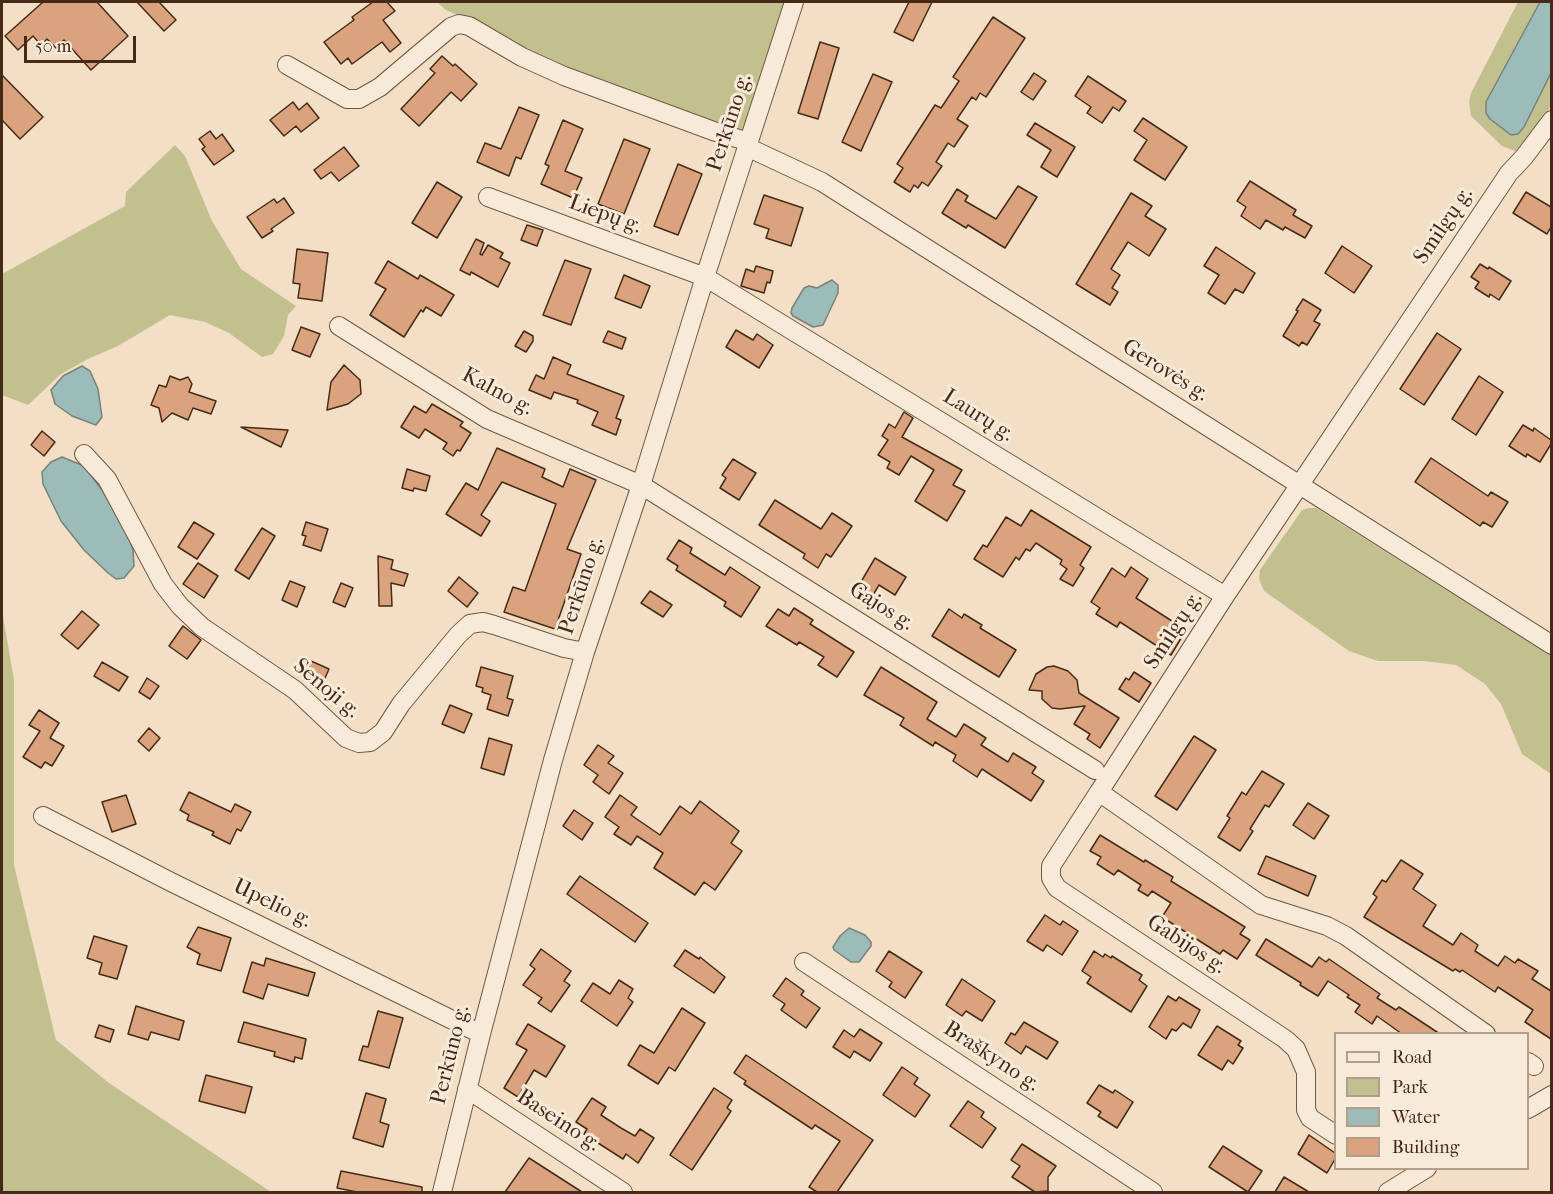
<!DOCTYPE html>
<meta charset="utf-8">
<style>
body{margin:0}
#map{position:relative;width:1553px;height:1194px;overflow:hidden;background:#f3dfc5;font-family:"IM FELL French Canon",serif}
canvas{display:block}
.frame{position:absolute;inset:0;border:3px solid #452b17;pointer-events:none}
.legend{position:absolute;left:1334px;top:1032px;width:195px;height:138px;box-sizing:border-box;background:#f7ead9;border:2px solid #b09e8b;margin:0;padding:8px 10px;list-style:none;font-size:18px;color:#452b17}
.legend li{display:flex;align-items:center;gap:12px;height:30px}
.legend b{width:30px;border:2px solid #b09e8b}
.scale{position:absolute;left:24px;top:36px;width:112px;height:27px;box-sizing:border-box;border:3px solid #452b17;border-top:0;padding-left:8px;font-size:18px;line-height:21px;white-space:nowrap;color:#452b17;-webkit-text-stroke:4px #f7ead9;paint-order:stroke}
</style>
<div id="map">
<canvas width="1553" height="1194"></canvas>
<div class="frame"></div>
<ul class="legend">
<li><b style="height:8px;background:#f7ead9"></b>Road</li>
<li><b style="height:16px;background:#c3c08f"></b>Park</li>
<li><b style="height:16px;background:#9cbcb9"></b>Water</li>
<li><b style="height:16px;background:#daa37e"></b>Building</li>
</ul>
<div class="scale">50 m</div>
</div>
<script>
const g = document.querySelector('canvas').getContext('2d');
g.lineJoin = 'round';
function paint(path, color) { g.fillStyle = color; g.fill(path, 'evenodd'); }
const toPath = rows => new Path2D(rows.map(r => 'M' + r).join(''));
function trace(path, color, width, dash) { g.strokeStyle = color; g.lineWidth = width; g.lineCap = dash ? 'butt' : 'round'; g.setLineDash(dash || []); g.stroke(path); }
function drawText(font, color, halo, rows, align = 'center') {
  g.font = font + ' "IM FELL French Canon",serif'; g.lineWidth = 6; g.setLineDash([]); g.textBaseline = 'middle'; g.strokeStyle = halo; g.fillStyle = color; for (const [text, x, y, turn = 0] of rows) {
    g.save(); g.translate(x, y); g.rotate((+turn || 0) * Math.PI / 180); g.textAlign = isNaN(turn) ? turn : align; if (halo) g.strokeText(text, 0, 0); g.fillText(text, 0, 0); g.restore();
  }
}
paint(toPath([
 [437,2,786,2,747,123,738,133,728,134,531,53,514,40,446,10],
 [1518,2,1540,2,1486,102,1524,127,1551,73,1551,105,1535,135,1524,148,1515,151,1502,146,1471,116,1469,102,1471,93],
 [175,145,185,156,212,221,241,269,296,306,288,315,284,336,273,354,262,357,229,333,205,322,170,315,118,346,90,358,61,374,28,405,2,395,2,274,125,206,126,192],
 [1309,508,1316,508,1551,656,1551,774,1522,754,1501,704,1485,684,1456,665,1424,661,1378,661,1349,651,1264,591,1259,579,1260,570,1302,510],
 [2,610,14,680,14,865,56,1040,109,1083,271,1192,2,1192]
]), '#c3c08f');
const water = toPath([
 [1540,2,1551,2,1551,73,1524,127,1518,134,1511,135,1490,119,1486,113,1486,102,1540,2],
 [832,280,838,285,838,293,823,325,813,327,793,316,791,313,792,308,804,288,809,286,817,288,832,280],
 [82,366,90,371,98,389,102,417,96,425,72,416,55,404,51,390,63,376,82,366],
 [62,457,84,466,102,490,123,525,133,549,134,566,124,578,116,579,108,573,84,550,61,521,43,484,42,472,51,462,62,457],
 [849,928,865,935,871,942,871,946,859,962,851,962,834,950,833,947,840,936,849,928]
]);
paint(water, '#9cbcb9');
trace(water, '#798278', 1.5);
const building = toPath([
 [43,2,97,2,128,36,91,70,64,40,56,48,47,39,41,45,33,36,18,50,5,36,43,2],
 [137,2,159,2,176,20,164,31,137,2],
 [373,2,387,2,395,11,383,20,401,43,390,52,382,42,352,64,348,58,341,64,324,42,354,20,352,17,373,2],
 [909,2,932,2,913,41,894,32,909,2],
 [993,17,1025,38,986,97,980,93,976,100,972,97,957,119,968,126,954,147,948,143,936,162,942,166,928,186,922,182,918,188,914,185,910,192,894,182,903,168,897,164,935,105,941,108,959,81,953,77,993,17],
 [820,42,839,48,818,119,798,113,820,42],
 [442,56,453,66,455,64,477,84,461,101,451,92,419,126,401,109,435,73,430,69,442,56],
 [1034,73,1046,81,1033,100,1021,92,1034,73],
 [873,74,892,82,861,151,842,142,873,74],
 [2,75,43,117,20,139,2,120,2,75],
 [1088,76,1126,101,1119,111,1113,107,1102,123,1087,113,1091,107,1075,96,1088,76],
 [293,102,299,110,307,103,319,118,301,132,296,126,284,136,270,120,293,102],
 [519,107,539,115,521,159,516,157,509,176,477,162,485,143,501,149,519,107],
 [1143,118,1187,147,1165,180,1134,160,1147,140,1134,131,1143,118],
 [563,120,583,129,565,171,582,178,573,198,541,184,549,166,545,164,563,120],
 [1035,123,1075,147,1057,177,1041,167,1051,150,1027,135,1035,123],
 [210,131,216,139,222,134,234,151,214,165,202,149,205,147,199,139,210,131],
 [624,139,650,149,624,214,598,204,624,139],
 [344,147,359,166,339,181,331,172,321,179,314,170,344,147],
 [678,164,702,174,678,235,654,226,678,164],
 [1250,181,1296,210,1293,215,1312,226,1305,238,1285,227,1283,230,1266,220,1260,229,1241,216,1246,207,1237,201,1250,181],
 [437,182,462,197,437,238,412,223,437,182],
 [1018,186,1037,197,1005,248,968,225,966,228,942,213,957,189,968,196,965,201,996,219,1018,186],
 [1526,192,1551,207,1551,227,1547,234,1513,213,1526,192],
 [1131,193,1152,206,1145,216,1166,229,1149,256,1128,242,1111,269,1120,275,1112,288,1118,292,1110,305,1076,284,1131,193],
 [764,195,803,208,791,246,766,238,769,229,754,224,764,195],
 [284,198,294,213,271,229,273,231,262,238,247,217,274,199,277,203,284,198],
 [527,225,543,230,537,246,521,240,527,225],
 [476,239,484,243,480,254,482,255,488,245,503,253,500,258,510,263,498,287,471,272,470,275,460,270,476,239],
 [1342,246,1372,266,1354,293,1325,273,1342,246],
 [1216,247,1255,273,1243,293,1235,289,1225,304,1208,293,1219,275,1204,266,1216,247],
 [297,249,328,253,322,301,298,298,300,284,293,283,297,249],
 [565,260,591,269,571,325,543,315,565,260],
 [388,261,418,279,420,275,454,295,441,316,426,307,423,312,421,310,404,337,370,315,386,289,375,283,388,261],
 [1480,264,1488,269,1489,267,1511,281,1499,300,1490,294,1489,297,1475,288,1479,282,1471,277,1480,264],
 [756,266,773,271,770,283,767,282,764,293,741,286,746,269,754,272,756,266],
 [624,275,650,286,641,308,615,298,624,275],
 [1303,299,1321,310,1314,321,1320,324,1307,345,1302,342,1299,346,1283,336,1298,311,1296,310,1303,299],
 [301,327,320,334,310,357,292,350,301,327],
 [736,330,753,340,757,334,773,345,759,368,726,347,736,330],
 [524,331,533,336,533,341,526,352,515,346,524,331],
 [608,331,626,338,622,349,603,342,608,331],
 [1437,333,1461,349,1424,405,1400,389,1437,333],
 [553,357,571,365,567,374,624,396,616,418,621,420,616,435,592,425,598,412,577,403,578,400,554,392,551,399,529,390,536,375,544,379,553,357],
 [344,365,360,380,361,394,348,404,327,410,331,382,344,365],
 [170,376,180,380,188,377,192,384,189,392,216,401,211,414,193,408,188,420,172,413,162,422,159,408,151,405,159,385,166,387,170,376],
 [1479,376,1503,392,1476,435,1452,419,1479,376],
 [432,404,463,422,460,426,471,433,460,451,457,450,453,456,443,449,447,443,425,429,419,438,401,427,414,406,426,413,432,404],
 [904,412,913,418,902,437,962,470,953,485,965,491,947,521,915,501,934,470,911,456,899,475,887,468,890,462,878,455,888,440,882,436,889,424,895,428,904,412],
 [1523,425,1533,431,1534,428,1551,440,1551,444,1540,462,1527,454,1526,457,1509,446,1523,425],
 [241,427,288,430,281,447,241,427],
 [42,431,55,442,44,456,31,445,42,431],
 [497,448,545,469,542,477,563,487,570,469,596,480,567,549,581,554,555,629,504,612,513,587,525,591,556,504,502,482,481,515,490,521,481,536,446,514,466,483,478,490,497,448],
 [1431,458,1488,496,1491,492,1508,502,1492,527,1483,522,1480,526,1415,482,1431,458],
 [733,459,756,473,739,500,720,488,726,478,722,475,733,459],
 [407,469,430,476,426,491,414,488,413,491,402,488,407,469],
 [775,500,821,529,832,513,852,526,831,557,826,554,818,568,803,558,805,554,759,525,775,500],
 [1031,510,1091,547,1080,565,1084,568,1073,586,1060,579,1067,569,1060,564,1062,560,1036,543,1030,551,1026,549,1019,560,1016,557,1003,577,974,559,983,545,987,547,1006,517,1021,526,1031,510],
 [194,522,214,534,197,559,178,547,194,522],
 [306,522,328,529,321,551,303,545,306,536,302,535,306,522],
 [262,528,275,536,249,579,235,570,262,528],
 [679,540,692,548,690,553,725,575,730,567,760,587,741,617,724,606,726,602,676,570,678,566,667,559,679,540],
 [378,556,393,560,391,569,408,574,404,586,391,583,392,606,379,606,378,556],
 [875,558,906,577,895,595,879,585,873,595,858,587,875,558],
 [198,563,218,576,204,598,183,584,198,563],
 [1131,567,1148,579,1136,598,1186,630,1171,655,1120,622,1117,627,1096,614,1100,608,1091,602,1112,568,1125,577,1131,567],
 [459,577,478,593,467,607,448,591,459,577],
 [290,581,305,587,297,607,282,600,290,581],
 [341,583,353,588,345,607,333,602,341,583],
 [650,591,672,605,663,617,641,603,650,591],
 [794,608,813,620,810,624,854,652,837,677,818,665,824,657,799,642,797,645,766,626,778,609,789,616,794,608],
 [949,609,962,618,964,614,982,625,980,628,1016,650,999,677,932,636,949,609],
 [82,611,99,625,78,649,61,635,82,611],
 [183,626,201,640,187,659,169,646,183,626],
 [311,661,329,669,321,687,303,680,311,661],
 [102,662,128,677,119,691,94,676,102,662],
 [1054,666,1068,671,1077,680,1079,693,1119,718,1100,748,1087,739,1090,734,1074,724,1085,706,1060,709,1052,708,1042,699,1042,691,1029,690,1036,674,1047,667,1054,666],
 [481,667,513,676,507,698,513,700,508,716,487,709,491,695,482,692,483,688,476,686,481,667],
 [881,667,937,702,927,719,956,737,964,724,986,738,981,745,1008,762,1013,753,1036,767,1032,773,1044,781,1031,801,982,769,977,777,953,761,956,755,935,742,933,746,900,725,904,718,864,695,881,667],
 [1134,672,1151,683,1139,702,1119,689,1126,678,1129,680,1134,672],
 [147,678,159,686,150,699,139,692,147,678],
 [450,705,472,714,464,733,442,724,450,705],
 [39,710,59,723,50,738,64,746,52,766,45,762,41,768,23,757,40,731,29,725,39,710],
 [149,728,160,738,149,751,138,741,149,728],
 [1194,736,1216,750,1177,810,1155,796,1194,736],
 [489,738,512,745,504,775,481,768,489,738],
 [598,745,614,756,608,763,623,773,609,794,593,782,598,775,584,765,598,745],
 [1262,771,1284,784,1269,807,1265,805,1250,829,1253,831,1240,851,1218,837,1230,818,1227,816,1242,792,1246,795,1262,771],
 [189,792,231,812,235,804,251,812,241,831,237,829,230,844,212,835,214,832,187,820,189,815,180,810,189,792],
 [126,795,136,824,112,832,102,802,126,795],
 [620,795,637,807,631,815,660,835,680,806,691,814,700,801,739,831,731,843,742,851,715,890,704,882,695,895,654,868,663,853,637,836,631,845,614,834,619,827,605,817,620,795],
 [1308,803,1329,816,1314,839,1293,825,1308,803],
 [574,810,593,823,582,840,563,826,574,810],
 [1100,835,1144,862,1145,860,1173,877,1171,881,1245,927,1240,934,1250,940,1237,959,1223,950,1220,954,1162,917,1171,903,1152,891,1148,896,1138,890,1141,885,1118,870,1114,875,1097,864,1101,857,1090,851,1100,835],
 [1266,856,1316,876,1308,896,1258,874,1266,856],
 [1401,860,1423,874,1413,889,1436,905,1423,926,1453,945,1461,933,1478,945,1475,951,1498,966,1505,956,1515,963,1518,959,1538,971,1532,979,1551,991,1551,1039,1525,1022,1533,1010,1498,987,1495,992,1462,970,1460,972,1455,969,1453,971,1364,917,1377,897,1373,894,1382,880,1386,882,1401,860],
 [580,876,648,923,635,942,567,894,580,876],
 [1045,915,1060,925,1063,921,1078,931,1062,955,1047,945,1043,951,1027,941,1045,915],
 [198,927,231,938,221,971,197,964,200,954,187,947,198,927],
 [94,936,127,946,117,979,99,974,102,963,87,958,94,936],
 [1266,939,1312,967,1319,957,1326,962,1329,959,1380,994,1377,998,1396,1010,1399,1007,1440,1034,1402,1034,1377,1016,1372,1024,1355,1012,1360,1005,1347,997,1349,995,1328,981,1318,996,1300,985,1301,983,1256,955,1266,939],
 [541,949,571,971,564,981,570,985,551,1012,538,1003,542,998,523,985,535,969,530,965,541,949],
 [685,950,699,959,700,957,725,977,714,993,674,966,685,950],
 [889,951,922,972,905,998,889,987,892,982,876,971,889,951],
 [1094,951,1103,957,1105,954,1111,958,1112,956,1142,975,1139,980,1147,986,1131,1012,1087,983,1091,977,1082,971,1094,951],
 [266,958,315,973,308,996,268,984,263,999,243,992,252,962,264,966,266,958],
 [786,978,804,991,801,995,820,1008,806,1028,781,1010,785,1004,773,996,786,978],
 [962,979,995,1001,982,1021,966,1011,962,1016,946,1005,962,979],
 [619,980,633,989,628,998,633,1002,617,1026,581,1001,593,983,610,994,619,980],
 [1168,996,1176,1001,1179,997,1200,1010,1191,1028,1183,1023,1176,1031,1172,1029,1166,1039,1149,1027,1168,996],
 [136,1006,184,1021,179,1040,151,1032,148,1040,128,1034,136,1006],
 [682,1008,705,1023,675,1071,669,1067,658,1084,628,1065,640,1045,654,1053,682,1008],
 [378,1011,403,1018,389,1068,359,1060,363,1046,368,1047,378,1011],
 [244,1022,306,1039,302,1059,295,1057,294,1062,274,1056,275,1052,238,1042,244,1022],
 [1024,1022,1058,1042,1047,1059,1026,1046,1021,1054,1005,1043,1011,1033,1015,1035,1024,1022],
 [528,1024,565,1046,546,1077,534,1070,518,1097,504,1088,527,1050,516,1044,528,1024],
 [99,1025,114,1030,110,1042,95,1037,99,1025],
 [1217,1026,1241,1041,1238,1045,1243,1048,1233,1064,1228,1060,1222,1070,1198,1055,1217,1026],
 [860,1029,882,1043,870,1061,854,1051,850,1058,833,1047,844,1030,854,1037,860,1029],
 [746,1055,873,1140,837,1192,817,1192,809,1187,840,1141,815,1125,812,1129,744,1084,746,1081,734,1073,746,1055],
 [902,1067,918,1078,914,1084,930,1095,915,1117,883,1095,902,1067],
 [206,1075,252,1087,245,1113,199,1101,206,1075],
 [1099,1085,1113,1093,1115,1090,1133,1102,1117,1128,1098,1116,1101,1112,1087,1103,1099,1085],
 [714,1088,732,1100,727,1108,731,1111,692,1170,670,1155,714,1088],
 [366,1093,386,1099,380,1122,389,1125,383,1147,353,1138,366,1093],
 [592,1098,606,1107,601,1115,621,1128,635,1136,640,1129,654,1138,638,1163,626,1154,623,1159,584,1134,587,1129,576,1122,592,1098],
 [968,1101,984,1112,981,1117,996,1128,982,1148,950,1126,968,1101],
 [1309,1135,1335,1153,1335,1159,1327,1173,1298,1154,1309,1135],
 [1022,1144,1056,1166,1048,1177,1048,1191,1035,1192,1012,1177,1020,1166,1011,1160,1022,1144],
 [1223,1146,1262,1171,1248,1192,1209,1167,1223,1146],
 [529,1158,582,1192,505,1192,529,1158],
 [341,1171,422,1187,422,1192,357,1192,337,1188,341,1171],
 [1284,1177,1309,1192,1275,1192,1284,1177]
]);
paint(building, '#daa37e');
trace(building, '#452b17', 1.5);
const minor = toPath([
 [287,65,347,99,359,99,380,87,451,27,459,24,469,26,522,57,564,76,716,132,749,142],
 [747,147,822,182,1552,645],
 [488,197,705,277,1225,596],
 [339,326,487,419,641,485,1095,770],
 [84,454,107,479,163,584,180,606,202,627,295,690,346,738,359,743,370,742,383,732,401,704,458,635,470,624,483,622,494,625,564,648,585,652],
 [1099,792,1051,866,1051,878,1057,888,1285,1039,1296,1049,1306,1072,1306,1110,1310,1118,1336,1135],
 [43,816,171,882,481,1034],
 [804,962,1153,1192],
 [1486,1034,1346,936,1327,926,1261,905,1099,792,1225,596,1509,173,1524,157,1552,120],
 [1528,1062,1534,1066],
 [467,1089,623,1192],
 [1528,1109,1552,1095],
 [442,1192,481,1034,553,760,585,652,641,485,705,277,794,2],
 [1388,1192,1427,1168]
]);
trace(minor, '#705842', 20);
trace(minor, '#f7ead9', 18);
drawText('22px', '#452b17', '#f7ead9', [
 ["Perkūno g.",730,123,-72],
 ["Liepų g.",605,215,20],
 ["Smilgų g.",1444,226,-56],
 ["Gerovės g.",1165,371,32],
 ["Kalno g.",497,392,28],
 ["Laurų g.",978,416,32],
 ["Perkūno g.",582,586,-72],
 ["Gajos g.",881,607,32],
 ["Smilgų g.",1174,631,-57],
 ["Senoji g.",326,689,40],
 ["Upelio g.",272,904,26],
 ["Gabijos g.",1186,945,33],
 ["Perkūno g.",451,1055,-76],
 ["Braškyno g.",991,1057,33],
 ["Baseino g.",558,1121,33]
]);
</script>
